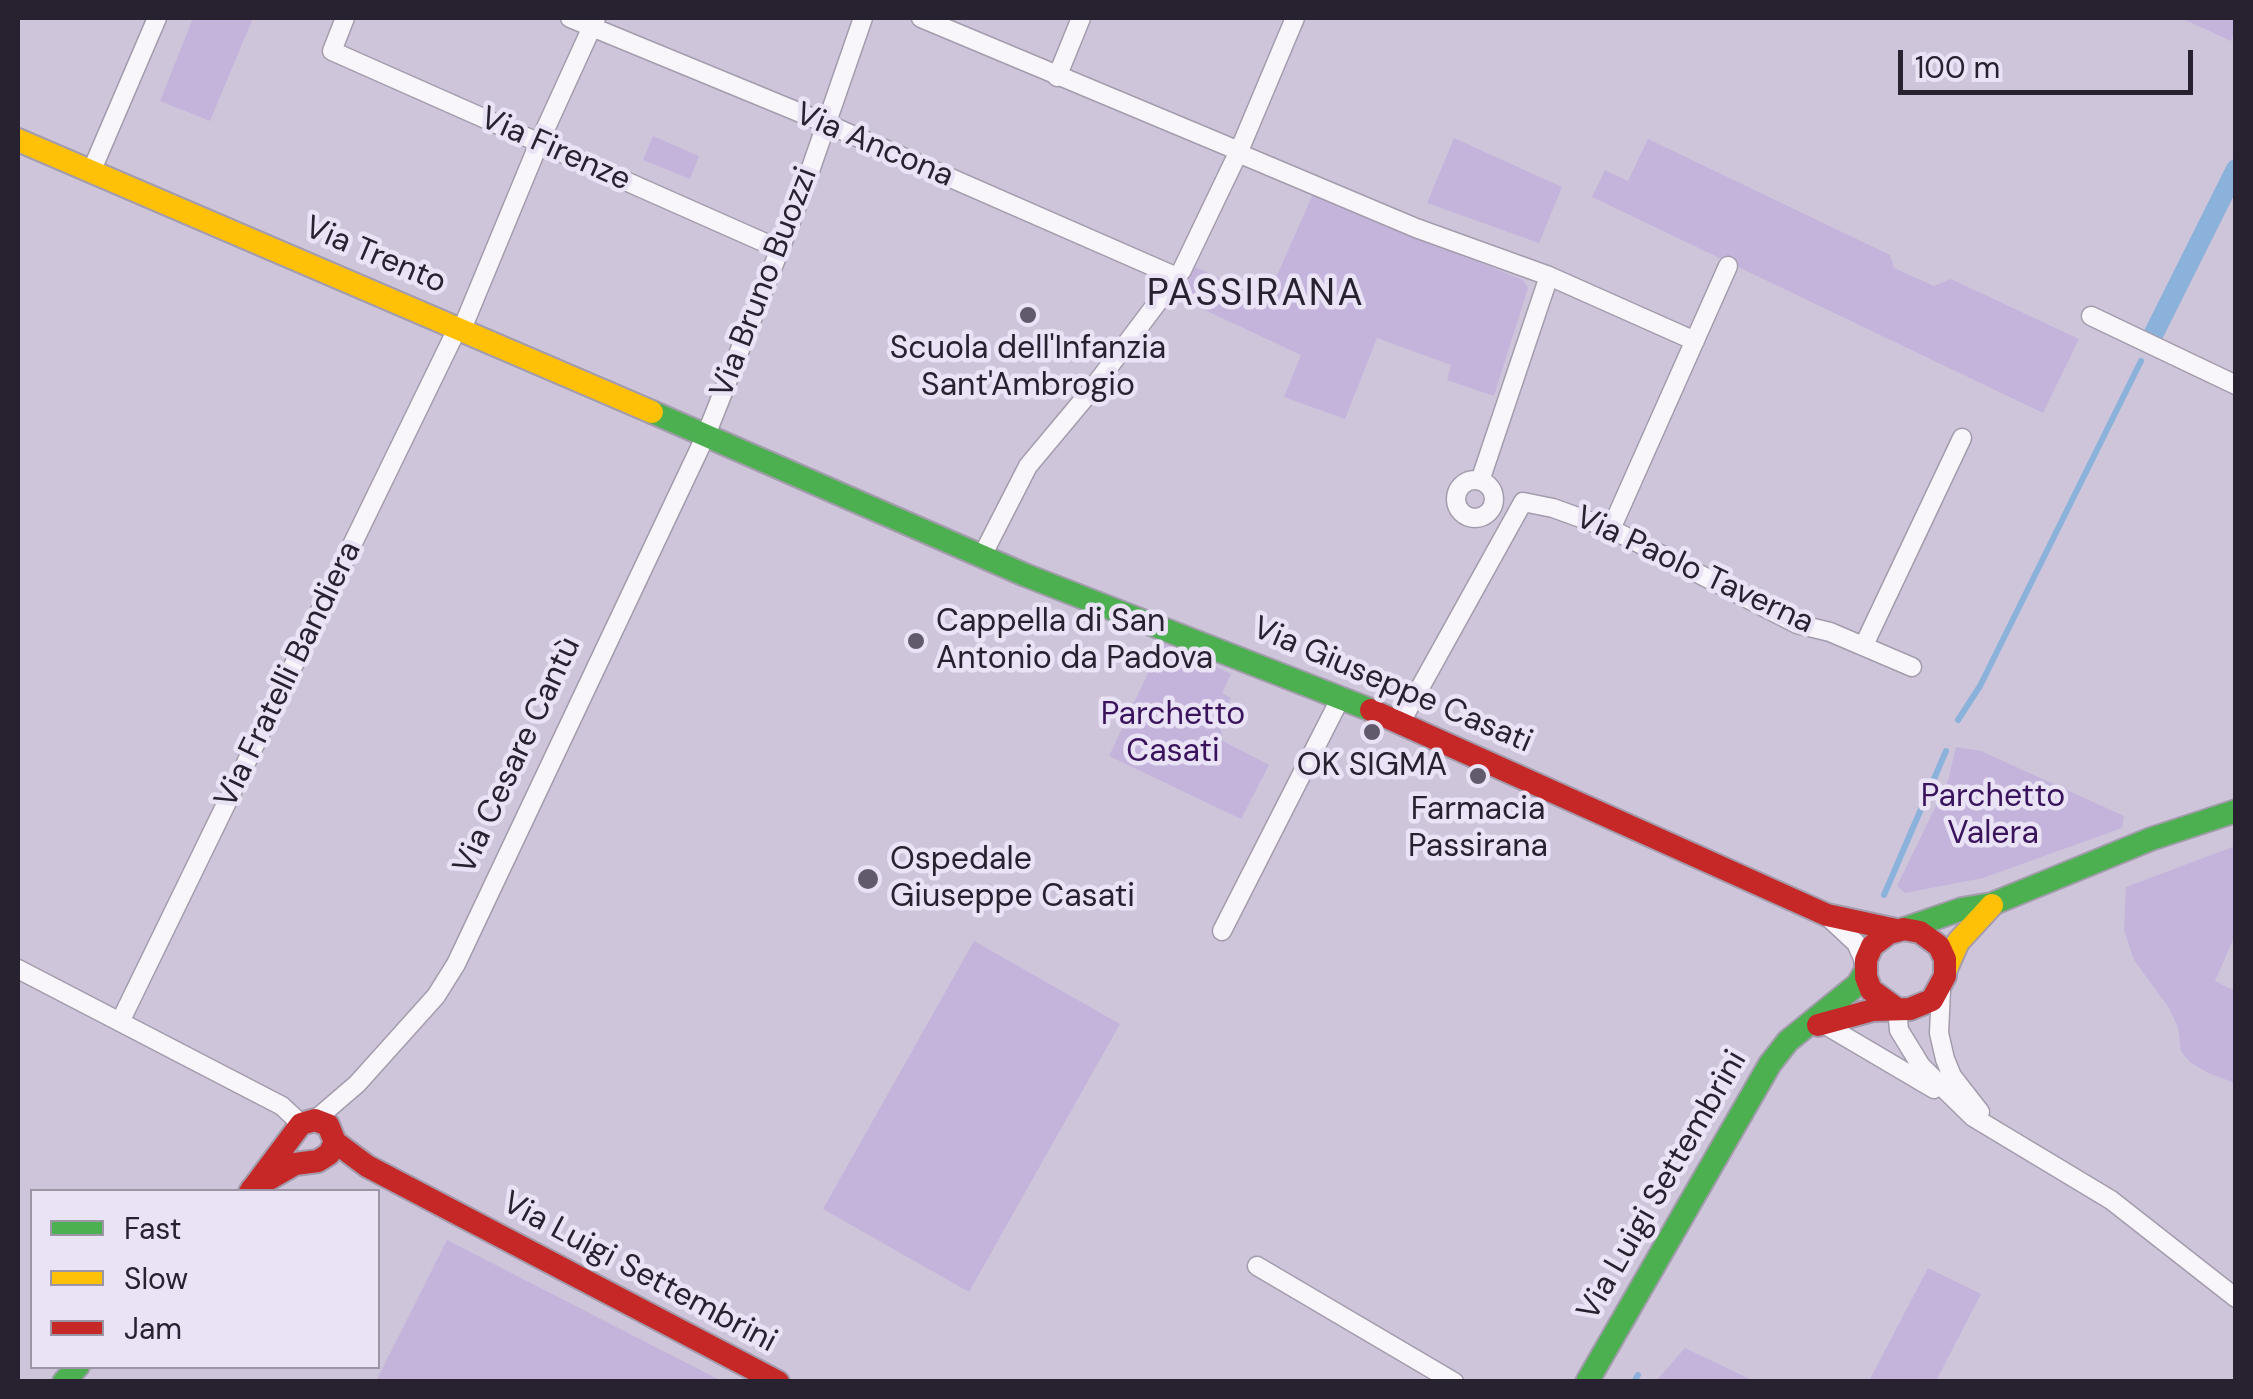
<!DOCTYPE html>
<meta charset="utf-8">
<style>
body{margin:0}
#map{position:relative;width:2253px;height:1399px;overflow:hidden;background:#cec5db;font-family:"DM Sans",sans-serif}
canvas{display:block}
.frame{position:absolute;inset:0;border:20px solid #272130;pointer-events:none}
.legend{position:absolute;left:30px;top:1189px;width:350px;height:180px;box-sizing:border-box;background:#eae2f5;border:2px solid #9c95a6;margin:0;padding:12px 18px;list-style:none;font-size:30px;color:#272130}
.legend li{display:flex;align-items:center;gap:20px;height:50px}
.legend b{width:50px;border:2px solid #9c95a6}
.scale{position:absolute;left:1898px;top:50px;width:295px;height:45px;box-sizing:border-box;border:5px solid #272130;border-top:0;padding-left:12px;font-size:30px;line-height:35px;white-space:nowrap;color:#272130;-webkit-text-stroke:8px #eae2f5;paint-order:stroke}
</style>
<div id="map">
<canvas width="2253" height="1399"></canvas>
<div class="frame"></div>
<ul class="legend">
<li><b style="height:12px;background:#4caf50"></b>Fast</li>
<li><b style="height:12px;background:#ffc107"></b>Slow</li>
<li><b style="height:12px;background:#c62828"></b>Jam</li>
</ul>
<div class="scale">100 m</div>
</div>
<script>
const g = document.querySelector('canvas').getContext('2d');
g.lineJoin = 'round';
function paint(path, color) { g.fillStyle = color; g.fill(path, 'evenodd'); }
const toPath = rows => new Path2D(rows.map(r => 'M' + r).join(''));
function trace(path, color, width, dash) { g.strokeStyle = color; g.lineWidth = width; g.lineCap = dash ? 'butt' : 'round'; g.setLineDash(dash || []); g.stroke(path); }
function drawText(font, color, halo, rows, align = 'center') {
  g.font = font + ' "DM Sans",sans-serif'; g.lineWidth = 9; g.setLineDash([]); g.textBaseline = 'middle'; g.strokeStyle = halo; g.fillStyle = color; for (const [text, x, y, turn = 0] of rows) {
    g.save(); g.translate(x, y); g.rotate((+turn || 0) * Math.PI / 180); g.textAlign = isNaN(turn) ? turn : align; if (halo) g.strokeText(text, 0, 0); g.fillText(text, 0, 0); g.restore();
  }
}
paint(toPath([
 [193,18,253,18,210,121,160,101],
 [2181,18,2235,18,2235,32,2231,41],
 [653,136,699,156,690,179,643,160],
 [1454,138,1562,187,1539,243,1427,203],
 [1648,139,1890,255,1894,268,1934,286,1951,279,2079,339,2043,413,1592,197,1605,170,1628,181],
 [1313,194,1523,280,1528,288,1494,396,1447,380,1451,365,1377,338,1345,419,1284,397,1301,355,1179,298,1195,267,1266,300],
 [1163,641,1231,674,1222,693,1231,698,1219,721,1223,741,1269,765,1241,819,1109,756],
 [1956,747,1981,751,2124,816,2122,828,1983,878,1905,893,1897,886,1948,781],
 [2235,846,2235,935,2215,981,2235,991,2235,1083,2208,1073,2190,1062,2181,1051,2178,1028,2169,1008,2134,960,2124,930,2126,887],
 [974,941,1120,1024,969,1292,823,1209],
 [447,1240,669,1354,722,1381,376,1381],
 [1928,1268,1981,1294,1936,1381,1869,1381],
 [1685,1348,1754,1381,1656,1381]
]), '#c4b4dc');
trace(toPath([
 [1958,720,1980,686,2141,361],
 [1884,895,1946,751],
 [1634,1382,1638,1375]
]), '#8bb2da', 6);
trace(toPath([
 [2154,333,2236,169]
]), '#8bb2da', 20);
const street = toPath([
 [345,18,332,51,779,249],
 [570,18,825,123,1177,277],
 [921,18,1239,151],
 [1057,77,1081,18],
 [1238,153,1416,228,1549,276,1695,341],
 [91,172,157,18],
 [2091,316,2236,385],
 [462,329,539,143,596,18],
 '1456 499a19 19 0 1 1 38 0a19 19 0 1 1-38 0Z',
 [1480,481,1549,276],
 [1611,529,1728,266],
 [982,556,1028,466,1089,393,1182,270,1239,151,1295,18],
 [1864,645,1962,438],
 [1401,722,1523,502,1553,508,1611,529,1797,624,1830,632,1912,667],
 [1827,916,1856,943,1866,965],
 [1222,931,1341,697],
 [18,969,282,1106,301,1124],
 [1941,990,1939,1033,1945,1059,1952,1076,1980,1112],
 [1897,1009,1899,1030,1921,1066,1973,1117,2111,1200,2236,1298],
 [120,1022,458,327],
 [1822,1023,1934,1089],
 [315,1120,357,1084,436,996,456,964,706,435,803,191,863,18],
 [1257,1266,1454,1382]
]);
const fast = toPath([
 [652,412,1025,575,1371,710],
 [1904,929,1962,909,1992,904,2151,839,2236,811],
 [64,1382,78,1366],
 [1587,1382,1770,1064,1788,1041,1858,984,1866,970]
]);
const slow = toPath([
 [18,140,652,412],
 [1946,969,1958,942,1992,905]
]);
const jam = toPath([
 [1371,710,1827,915,1896,930],
 [1818,1025,1873,1010,1910,1009,1932,1000,1945,976,1945,959,1939,946,1920,932,1904,929,1889,933,1872,946,1866,960,1866,977,1871,990,1897,1009],
 [335,1142,367,1166,778,1382],
 [250,1192,301,1124,315,1120,328,1125,335,1142,329,1154,318,1161,295,1164,252,1189]
]);
trace(street, '#a39cac', 21);
trace(fast, '#a39cac', 26);
trace(slow, '#a39cac', 26);
trace(jam, '#a39cac', 26);
trace(street, '#f8f6fa', 18);
trace(fast, '#4caf50', 22);
trace(slow, '#ffc107', 22);
trace(jam, '#c62828', 22);
for (const [x, y, r, color] of [
 [1028,315,10,"#615a6c"],
 [916,641,10,"#615a6c"],
 [1372,732,10,"#615a6c"],
 [1478,776,10,"#615a6c"],
 [868,879,12,"#615a6c"]
]) { const dot = new Path2D(); dot.arc(x, y, r, 0, 2 * Math.PI); g.fillStyle = color; g.fill(dot); trace(dot, '#eae2f5', 4); }
drawText('32px', '#272130', '#eae2f5', [
 ["Via Ancona",874,146,23],
 ["Via Firenze",555,150,24],
 ["Via Trento",375,256,23],
 ["Via Bruno Buozzi",765,283,-69],
 ["Via Paolo Taverna",1694,571,25],
 ["Via Fratelli Bandiera",289,675,-64],
 ["Via Giuseppe Casati",1392,686,23],
 ["Via Cesare Cantù",518,756,-65],
 ["Via Luigi Settembrini",1663,1186,-60],
 ["Via Luigi Settembrini",639,1273,28]
]);
drawText('32px', '#272130', '#eae2f5', [
 ["Scuola dell'Infanzia",1028,350],
 ["Sant'Ambrogio",1028,387],
 ["Cappella di San",936,623,"left"],
 ["Antonio da Padova",936,660,"left"],
 ["OK SIGMA",1372,767],
 ["Farmacia",1478,811],
 ["Passirana",1478,848],
 ["Ospedale",890,861,"left"],
 ["Giuseppe Casati",890,898,"left"]
]);
drawText('32px', '#3a135d', '#eae2f5', [
 ["Parchetto",1173,716],
 ["Casati",1173,753],
 ["Parchetto",1993,798],
 ["Valera",1993,835]
]);
g.letterSpacing = '2.5px';
drawText('38px', '#272130', '#eae2f5', [
 ["PASSIRANA",1256,295]
]);
g.letterSpacing = '0px';
</script>
